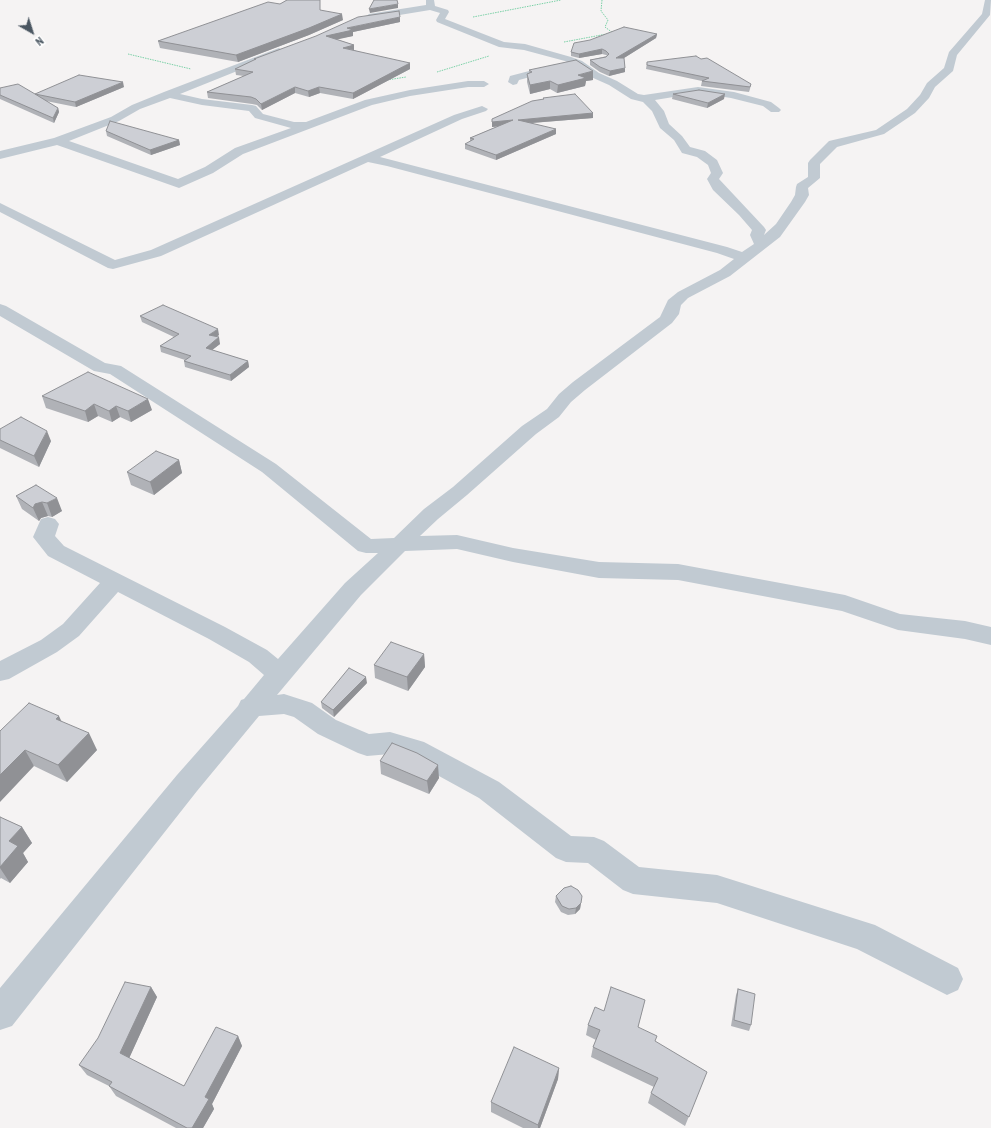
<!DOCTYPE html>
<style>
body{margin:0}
#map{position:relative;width:991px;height:1128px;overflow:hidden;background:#f5f3f3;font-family:"Archivo Narrow",sans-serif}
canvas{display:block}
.north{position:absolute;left:12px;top:12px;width:40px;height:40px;-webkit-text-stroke:3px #fff;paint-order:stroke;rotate:141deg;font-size:11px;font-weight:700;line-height:16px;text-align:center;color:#4a5661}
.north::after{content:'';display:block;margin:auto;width:14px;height:18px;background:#4a5661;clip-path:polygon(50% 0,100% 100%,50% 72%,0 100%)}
</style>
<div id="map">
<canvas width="991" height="1128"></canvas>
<div class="north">N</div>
</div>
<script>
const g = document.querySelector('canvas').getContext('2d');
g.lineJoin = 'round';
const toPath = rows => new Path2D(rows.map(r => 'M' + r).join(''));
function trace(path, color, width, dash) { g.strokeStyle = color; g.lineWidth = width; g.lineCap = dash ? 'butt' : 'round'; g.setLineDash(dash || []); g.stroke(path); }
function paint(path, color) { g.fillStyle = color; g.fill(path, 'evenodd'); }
trace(toPath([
 [602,0,601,11,608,20,605,27,613,33],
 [473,17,561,0],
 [564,42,612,33],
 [128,54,191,69],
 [437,72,489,56],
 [387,80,406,77]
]), '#7ad0a6', 1, [1.5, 1]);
paint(toPath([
 [426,0,434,0,435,6,448,10,449,12,445,19,504,42,525,44,571,57,582,61,599,73,617,81,638,94,644,95,698,87,734,92,771,102,779,108,781,110,779,112,771,112,763,106,731,98,698,93,655,100,664,111,669,124,682,136,690,147,705,151,717,160,723,173,719,179,764,227,766,230,764,235,776,224,791,202,795,195,796,187,797,184,808,177,808,163,810,160,829,141,876,130,907,109,920,95,927,83,944,68,949,52,982,14,985,0,991,0,990,15,957,55,953,71,935,87,929,98,915,113,884,134,837,147,820,164,820,178,808,188,809,195,805,202,780,237,730,276,688,298,681,305,679,314,672,323,585,390,571,402,559,417,536,434,467,495,438,519,420,536,457,535,513,548,599,562,678,564,845,595,900,614,965,621,991,627,991,645,965,639,898,630,842,611,678,580,599,578,513,562,457,549,405,551,361,595,277,695,284,694,312,703,336,720,369,734,390,732,424,742,499,782,571,836,594,837,604,841,639,867,717,875,875,925,958,968,963,979,958,990,947,995,857,949,717,903,633,894,623,890,588,863,566,862,556,858,479,798,408,759,390,754,367,756,358,753,318,734,294,717,284,714,259,716,197,791,12,1026,0,1030,0,988,177,775,238,706,241,700,244,699,264,675,249,662,209,639,118,592,79,636,57,652,9,679,0,681,0,661,41,640,63,624,100,583,48,556,33,537,41,519,48,517,55,519,59,524,55,536,64,546,225,627,267,650,278,659,345,583,378,553,366,553,358,551,262,472,110,374,94,371,0,316,0,304,6,306,105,363,121,366,276,464,371,539,394,538,424,509,453,487,522,426,547,409,559,394,573,382,660,317,668,300,678,292,720,270,734,259,717,253,387,166,368,162,161,256,113,269,108,268,0,212,0,203,115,260,151,250,454,115,482,106,488,109,486,111,462,119,380,157,727,247,742,252,754,244,750,235,752,230,739,215,713,190,707,179,711,173,708,165,697,157,682,153,674,140,660,128,652,111,643,102,631,99,609,85,591,77,574,65,565,61,524,50,499,47,437,22,436,20,440,13,430,10,369,20,365,17,369,14,426,5,426,0],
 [279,48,284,51,282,53,180,94,202,99,252,105,256,106,263,114,294,122,306,122,365,100,410,90,468,81,484,81,489,84,484,87,468,87,410,96,372,105,243,154,213,173,179,188,57,145,0,159,0,151,54,138,111,117,132,105,164,92,279,48],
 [170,98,202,105,249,111,255,118,291,128,235,148,205,167,178,179,69,141,119,121,140,109,170,98],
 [556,64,560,65,561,67,560,69,519,80,517,84,513,85,508,82,510,76,556,64]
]), '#c1cad2');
paint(toPath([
 [287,0,320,0,320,11,343,20,309,35,238,62,160,48,158,41,280,4],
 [400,17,400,22,353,32,353,36,336,39,354,45,354,50,410,69,353,99,320,93,309,97,295,93,262,110,257,105,252,104,208,98,207,92,244,76,236,75,235,69,254,60,254,59],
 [657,34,656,38,624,58,625,72,609,76,600,72,590,65,590,60,607,56,606,55,602,54,579,58,571,56,571,52],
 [647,62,751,84,750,89,749,92,701,86,702,81,646,69],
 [529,70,593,80,586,81,585,86,557,93,550,89,530,94,527,82,527,74,529,73],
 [124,87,76,107,46,101,58,108,59,112,54,123,0,99,0,88,35,94],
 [673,94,724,99,707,108,672,99],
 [543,98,593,113,593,118,532,123,556,134,496,160,465,149,465,144,470,142,470,138,498,126,492,127,492,119,543,99],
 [106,131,179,140,180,145,151,155,107,136],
 [140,316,219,335,216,337,220,344,212,350,248,361,249,367,231,381,185,367,184,361,185,360,161,352,160,346,174,337,142,322],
 [42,396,152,410,131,422,120,417,112,422,98,416,88,422,46,408],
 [0,429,51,441,39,467,0,448],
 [179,460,182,473,154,495,131,485,127,472],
 [36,485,62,511,52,517,48,516,41,518,39,521,22,509,16,496],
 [424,654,425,667,408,691,375,678,374,665],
 [367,683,334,717,322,708,321,702],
 [61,721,97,750,67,782,34,766,0,731],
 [380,761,439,778,429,794,381,774],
 [0,817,22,827,32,843,23,853,28,862,10,883,1,878,0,879],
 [556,896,581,903,580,909,575,914,568,915,561,912,555,902],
 [151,987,157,997,129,1058,184,1086,238,1036,242,1046,212,1104,214,1109,203,1128,176,1128,116,1096,109,1086,87,1075,79,1065],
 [738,989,751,1025,749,1031,731,1026,736,995],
 [645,1000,638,1027,703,1082,685,1126,648,1103,651,1093,654,1087,591,1057,593,1047,596,1040,586,1035,588,1025,604,1011],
 [559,1068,558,1079,540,1128,523,1128,491,1112,491,1102]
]), '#b0b2b7');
paint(toPath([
 [398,4,398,8,370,13,369,9],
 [342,14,343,20,309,35,238,62,236,55],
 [400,17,400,22,353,32,353,36,326,42,326,36,347,28],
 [657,34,656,38,616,63,616,58],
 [354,45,354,50,343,48],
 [602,49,602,54,579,58,579,54],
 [410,63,410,69,353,99,353,93],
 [625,68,625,72,609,76,610,71],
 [593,71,593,80,586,81,585,86,557,93,558,85,578,75],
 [550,81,550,89,530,94,530,85],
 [123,82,124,87,76,107,75,102],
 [295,87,295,93,262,110,261,104],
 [319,87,320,93,309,97,308,91],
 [725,94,724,99,707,108,708,103],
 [58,108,59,112,54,123,53,118],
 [593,113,593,118,518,124,518,120],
 [513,120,513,125,492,127,492,122],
 [556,129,556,134,496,160,496,155],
 [179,140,180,145,151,155,150,150],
 [218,329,219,335,210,341,209,335],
 [219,337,220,344,207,354,206,348],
 [248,361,249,367,231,381,230,375],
 [148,399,152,410,131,422,128,411],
 [94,404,98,416,88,422,85,411],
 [116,406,120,417,112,422,109,411],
 [47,431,51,441,39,467,34,456],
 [179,460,182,473,154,495,150,482],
 [57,498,62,511,52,517,47,503],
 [42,502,48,516,41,518,39,521,33,508,35,504],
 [424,654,425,667,408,691,407,677],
 [366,677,367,683,334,717,333,710],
 [59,716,67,733,56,719],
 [89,733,97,750,67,782,58,765],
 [25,750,34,766,0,802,0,775],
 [438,765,439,778,429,794,427,781],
 [22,827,32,843,23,853,28,862,10,883,0,868,0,867,9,841],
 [581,903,580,909,575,914,576,908],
 [151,987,157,997,127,1063,120,1053],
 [238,1036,242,1046,212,1104,214,1109,203,1128,192,1128,205,1097],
 [559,1068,558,1079,540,1128,538,1128,538,1125]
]), '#909195');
const building = toPath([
 [287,0,320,0,320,10,342,14,309,28,236,55,158,41,268,2,280,4,287,0],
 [374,0,397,0,398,4,369,9,374,0],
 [399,11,400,17,347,28,353,30,326,36,354,45,343,48,410,63,353,93,319,87,308,91,295,87,261,104,256,99,251,97,207,92,253,72,235,69,256,59,254,59,316,36,358,17,399,11],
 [624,27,657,34,616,58,624,58,625,68,610,71,600,67,590,60,606,57,609,54,606,51,602,49,579,54,571,52,574,43,590,40,624,27],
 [696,56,701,59,707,58,751,84,750,87,702,81,709,78,647,65,647,62,696,56],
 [576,60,593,71,578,75,586,78,558,85,550,81,530,85,527,74,532,72,529,70,576,60],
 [79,75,123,82,75,102,35,94,58,108,53,118,0,95,0,88,18,84,35,94,79,75],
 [699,90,725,94,708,103,673,94,699,90],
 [575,94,593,113,518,120,556,129,496,155,465,144,474,139,470,138,513,120,492,122,492,119,532,101,544,99,543,98,575,94],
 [110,121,179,140,150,150,106,131,110,121],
 [163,305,218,329,209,335,219,337,206,348,248,361,230,375,184,361,191,356,160,346,179,334,140,316,163,305],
 [88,372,148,399,128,411,116,406,109,411,94,404,85,411,42,396,88,372],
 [21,417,47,431,34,456,0,440,0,429,21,417],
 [156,451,179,460,150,482,127,472,156,451],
 [36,485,57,498,47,503,42,502,35,504,33,508,16,496,36,485],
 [391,642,424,654,407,677,374,665,391,642],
 [349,668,366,677,333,710,321,702,349,668],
 [29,703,59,716,56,719,89,733,58,765,25,750,0,775,0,731,29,703],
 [392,743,417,753,438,765,427,781,380,761,392,743],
 [0,817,22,827,9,841,18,846,0,867,0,817],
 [571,886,578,890,582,896,581,903,576,908,569,909,562,906,556,896,564,888,571,886],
 [125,982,151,987,120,1053,184,1086,216,1027,238,1036,205,1097,209,1099,192,1128,187,1128,109,1086,112,1082,79,1065,98,1038,125,982],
 [611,987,645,1000,638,1027,657,1036,655,1041,707,1072,689,1117,651,1093,658,1078,593,1047,600,1030,588,1025,595,1007,604,1011,611,987],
 [738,989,755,994,751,1025,734,1020,738,989],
 [514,1047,559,1068,538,1125,491,1102,514,1047]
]);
paint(building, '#cdcfd5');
trace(building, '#909195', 1);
</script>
